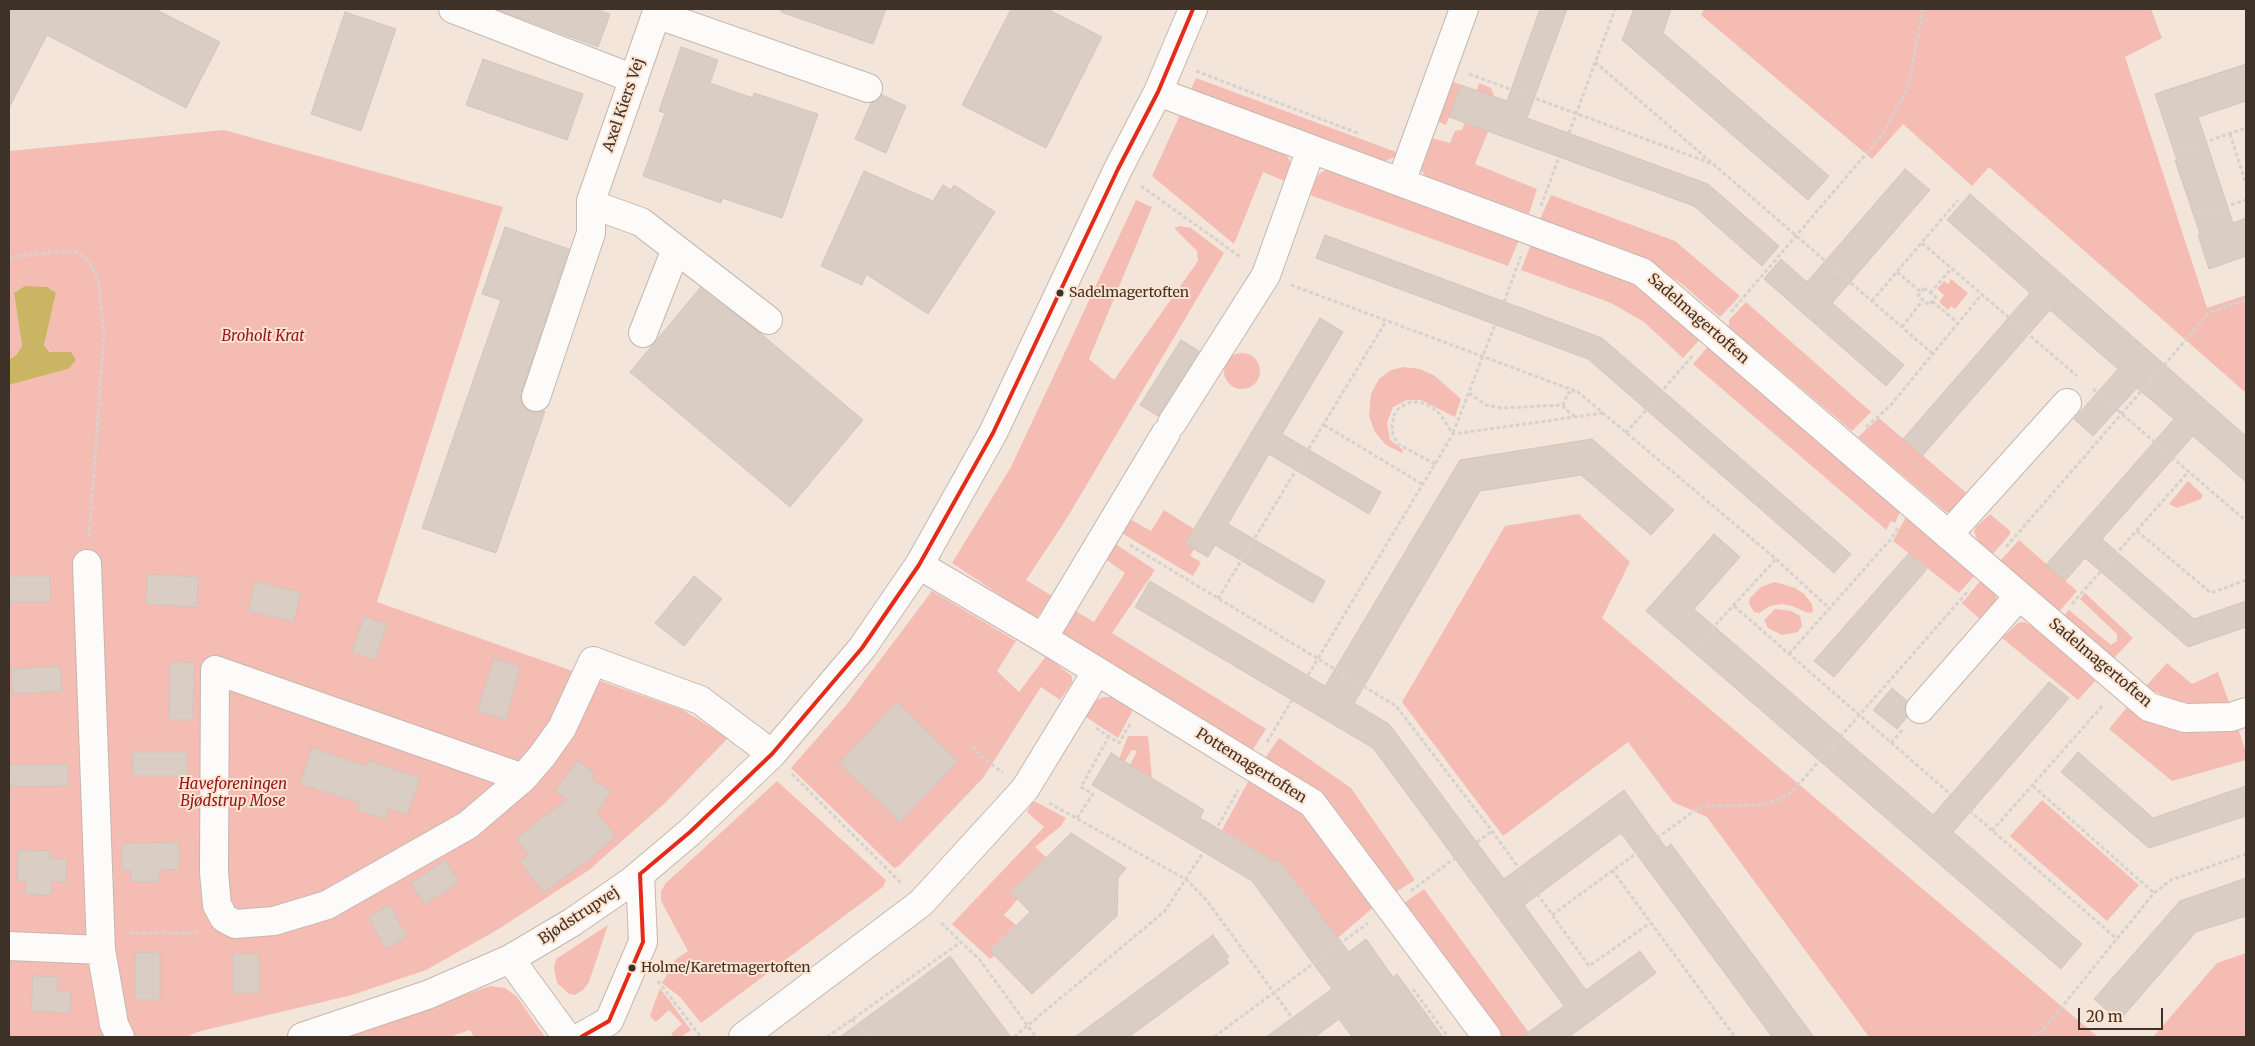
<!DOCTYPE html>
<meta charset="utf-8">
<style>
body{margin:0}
#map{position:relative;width:2255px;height:1046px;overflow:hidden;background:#f4e5da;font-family:Merriweather,serif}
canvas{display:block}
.frame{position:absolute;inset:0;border:10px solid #3e3228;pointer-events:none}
.scale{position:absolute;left:2078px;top:1008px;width:85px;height:22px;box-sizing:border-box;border:2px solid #3e3228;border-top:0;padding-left:6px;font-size:15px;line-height:18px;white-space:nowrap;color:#3e3228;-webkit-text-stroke:4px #fee4d0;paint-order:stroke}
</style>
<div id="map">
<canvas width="2255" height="1046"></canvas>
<div class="frame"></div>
<div class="scale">20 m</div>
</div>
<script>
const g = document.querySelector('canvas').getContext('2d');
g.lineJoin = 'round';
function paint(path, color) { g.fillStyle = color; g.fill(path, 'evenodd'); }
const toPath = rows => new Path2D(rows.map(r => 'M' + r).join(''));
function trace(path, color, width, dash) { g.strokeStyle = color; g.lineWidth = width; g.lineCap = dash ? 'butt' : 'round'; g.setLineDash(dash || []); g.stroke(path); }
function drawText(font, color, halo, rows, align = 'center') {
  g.font = font + ' Merriweather,serif'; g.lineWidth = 4; g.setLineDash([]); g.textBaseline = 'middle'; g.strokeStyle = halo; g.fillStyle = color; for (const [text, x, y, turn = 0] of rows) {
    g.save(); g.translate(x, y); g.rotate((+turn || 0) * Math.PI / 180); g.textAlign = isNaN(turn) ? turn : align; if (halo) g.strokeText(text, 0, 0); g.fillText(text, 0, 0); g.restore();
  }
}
paint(toPath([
 [1704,9,2151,9,2162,38,2125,57,2207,308,2246,295,2246,393,1989,167,1972,186,1903,124,1872,159,1701,15],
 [1196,78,1396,152,1395,157,1385,161,1191,89],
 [1452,81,1461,85,1446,125,1438,122],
 [1479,83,1491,88,1498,107,1475,164,1537,189,1529,214,1425,176,1422,171,1420,165,1431,138,1450,143,1455,131,1462,130],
 [1180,115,1286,154,1292,165,1284,181,1263,172,1234,244,1152,176],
 [224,130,503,207,377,602,683,710,728,738,664,804,589,870,497,930,426,970,352,995,201,1031,185,1037,9,1037,9,385,68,369,44,345,56,293,14,293,22,346,16,355,9,360,9,151],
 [1328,169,1519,240,1508,266,1310,195,1316,179,1320,173],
 [1551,195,1675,241,1740,296,1720,317,1682,284,1634,253,1540,219],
 [1136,200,1152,207,1089,359,1114,380,1198,261,1197,251,1174,228,1180,226,1191,228,1224,253,1067,518,1026,580,1052,596,1036,619,952,563,1011,467],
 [1531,244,1629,281,1643,289,1703,336,1683,358,1644,322,1611,303,1521,270],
 [1951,279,1968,293,1955,309,1951,306,1948,310,1939,302,1944,295,1937,289,1944,281,1948,284],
 [1746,302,1871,412,1852,431,1729,327,1729,320],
 [1710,344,1901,510,1895,523,1891,521,1886,530,1884,528,1693,364],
 '1224 371a18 18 0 1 1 36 0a18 18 0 1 1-36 0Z',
 [1404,367,1420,369,1435,376,1461,399,1455,417,1421,400,1407,400,1393,407,1387,423,1390,440,1403,450,1402,453,1386,445,1375,432,1369,416,1371,394,1379,379,1391,370],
 [1879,418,1970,496,1955,512,1946,512,1858,437],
 [2188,481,2203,495,2201,499,2177,508,2169,504],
 [1164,510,1194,529,1194,549,1190,556,1201,562,1193,576,1120,532,1128,518,1151,531],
 [1579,514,1630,562,1602,618,2098,1037,1869,1037,1707,817,1673,802,1628,742,1503,836,1402,702,1505,526],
 [1990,514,2010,531,2010,534,1992,555,1981,548,1974,532,1976,527],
 [1907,515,1975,575,1959,593,1893,541],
 [2019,540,2077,591,2058,613,2000,561],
 [1114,543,1155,570,1112,633,1266,729,1252,751,1062,634,1074,610,1094,622,1125,573,1104,558],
 [1981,580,1995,593,1997,600,1996,604,1982,621,1962,603],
 [1775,582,1795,588,1804,594,1812,604,1813,612,1808,613,1792,606,1782,604,1770,606,1759,613,1754,612,1749,604,1750,598,1761,587],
 [932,591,1016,641,997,671,1019,692,1046,656,1072,676,1072,683,1060,700,1041,687,983,778,899,866,894,868,791,768,847,704],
 [2085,593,2133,638,2113,659,2063,616,2069,610,2111,645,2117,641,2117,634,2080,599],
 [1775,609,1791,611,1800,616,1802,626,1798,632,1782,635,1768,628,1764,620],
 [2024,622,2034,627,2096,680,2078,700,2002,638,2018,623],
 [2167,663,2192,684,2218,672,2229,702,2202,705,2175,701,2145,687],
 [1104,697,1113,697,1133,710,1118,738,1086,717,1094,701],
 [2127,707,2148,721,2179,730,2205,733,2238,728,2246,752,2246,760,2172,781,2109,729],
 [1128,736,1148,736,1152,778,1130,765,1137,751,1132,750,1124,762,1119,759],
 [1279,738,1351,788,1415,880,1396,892,1265,758],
 [1249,780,1303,814,1376,905,1332,943,1303,909,1311,901,1300,887,1292,894,1282,878,1289,872,1278,859,1273,864,1270,859,1222,830],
 [777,781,886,880,883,887,701,1023,680,997,662,983,675,960,688,951,661,901,661,891,666,883],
 [2042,800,2139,885,2107,921,2010,836],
 [1032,802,1036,802,1066,818,1061,826,1035,847,1046,857,1011,891,1018,899,1004,915,1016,925,990,950,994,956,990,959,952,924,1044,827,1027,812],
 [1424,889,1532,1037,1503,1037,1404,903],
 [608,925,589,982,583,990,575,995,569,994,557,983,554,968,556,959],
 [2246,953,2246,1037,2153,1037,2217,963],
 [490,986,505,988,517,997,545,1037,474,1037,470,1030,449,1037,344,1037],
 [660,988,691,1030,681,1037,674,1037,671,1034,682,1024,669,1010,656,1022,650,1016]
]), '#f5bcb4');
paint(toPath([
 [25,286,47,287,56,293,44,345,50,352,71,352,76,360,68,369,9,385,9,360,16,355,22,346,14,293]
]), '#cab564');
const building = toPath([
 [9,9,155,9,220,42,186,108,47,35,9,108,9,9],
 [596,9,610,14,598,47,498,10,596,9],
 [781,9,886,9,873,44,781,12,781,9],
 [1011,9,1047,9,1102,37,1046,148,962,105,1011,9],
 [1540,9,1567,9,1527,118,1708,184,1779,246,1762,266,1694,206,1449,117,1461,85,1507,101,1540,9],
 [1634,9,1671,9,1663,33,1829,176,1808,200,1622,40,1634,9],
 [345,12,396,29,361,131,311,114,345,12],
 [681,47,718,60,710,83,753,98,754,93,818,114,782,218,722,198,721,203,643,176,665,113,659,111,681,47],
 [483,59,583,94,567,140,466,105,483,59],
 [2246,64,2246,101,2198,117,2233,223,2246,218,2246,256,2209,269,2198,235,2200,234,2175,160,2177,160,2155,94,2246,64],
 [882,95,906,106,886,153,855,139,871,103,878,100,882,95],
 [1905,169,1930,190,1832,303,1904,365,1886,386,1764,279,1781,259,1807,282,1905,169],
 [864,171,933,201,943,185,951,190,954,185,995,212,928,314,866,274,862,285,821,266,864,171],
 [1970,194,2246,436,2246,482,2193,436,2102,539,2194,619,2246,601,2246,627,2188,647,2085,558,2065,581,2046,565,2174,419,2137,388,2093,436,2074,419,2118,369,2050,310,1922,456,1903,439,2030,293,1947,220,1970,194],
 [505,227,569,249,521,393,521,401,525,408,532,412,545,411,496,553,422,528,501,300,482,294,505,227],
 [1325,235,1602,338,1851,554,1834,573,1588,359,1316,258,1325,235],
 [700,288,760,333,863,420,790,507,630,372,700,288],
 [1320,318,1343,332,1282,434,1381,492,1369,514,1269,454,1228,524,1325,581,1313,603,1215,545,1208,557,1185,544,1320,318],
 [1181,340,1199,351,1158,416,1140,405,1181,340],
 [1592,439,1674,510,1651,535,1581,475,1480,491,1354,703,1389,724,1504,879,1624,790,1666,848,1671,844,1814,1037,1772,1037,1621,833,1524,905,1586,990,1640,951,1656,973,1569,1037,1522,1037,1564,1006,1373,748,1135,607,1150,581,1325,686,1460,460,1592,439],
 [1714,534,1740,557,1694,609,1933,815,2049,682,2069,698,1953,832,2082,944,2061,969,1646,611,1714,534],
 [1909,553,1927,569,1834,677,1814,661,1909,553],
 [147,574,198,577,197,607,146,604,147,574],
 [9,576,50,576,50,602,9,602,9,576],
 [694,576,722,599,684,646,655,623,694,576],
 [255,581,301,592,294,622,248,611,255,581],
 [364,616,387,624,375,660,352,652,364,616],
 [494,658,520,667,506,720,477,711,494,658],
 [170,662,194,663,193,720,169,720,170,662],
 [60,666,62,691,13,694,11,669,60,666],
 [1892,688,1907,701,1905,706,1907,717,1897,729,1873,710,1892,688],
 [897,702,958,761,900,822,839,763,897,702],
 [312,748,366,766,368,760,420,778,407,815,389,809,385,819,357,810,359,803,300,784,312,748],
 [132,752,187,752,187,776,133,776,132,752],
 [2078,752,2153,818,2246,786,2246,816,2149,848,2061,772,2078,752],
 [1111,753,1204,810,1200,818,1275,862,1278,859,1349,952,1366,939,1393,977,1397,974,1443,1037,1352,1037,1339,1019,1315,1037,1266,1037,1332,989,1252,881,1092,785,1111,753],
 [577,761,594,773,591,778,611,792,597,812,616,836,591,858,543,893,520,861,528,855,516,838,567,799,555,791,577,761],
 [68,764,68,786,10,787,9,765,68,764],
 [1071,833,1126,868,1118,878,1117,916,1032,994,990,951,1030,912,1011,892,1071,833],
 [179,842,179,869,159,870,159,882,131,882,131,871,122,870,122,844,179,842],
 [18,850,50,851,50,858,67,859,66,882,52,882,51,895,25,894,26,881,17,881,18,850],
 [445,860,459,882,425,905,411,883,445,860],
 [2246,878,2246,916,2196,932,2119,1021,2094,999,2180,901,2246,878],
 [390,905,407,937,385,949,368,917,390,905],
 [1213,935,1229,957,1226,959,1229,963,1129,1037,1075,1037,1213,935],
 [160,952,160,1000,135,1000,135,953,160,952],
 [233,954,259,954,259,993,233,993,233,954],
 [950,956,1011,1037,840,1037,918,980,950,956],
 [33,976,58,977,57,991,71,991,70,1013,31,1011,33,976]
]);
paint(building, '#dacdc4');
trace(building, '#d2c5bd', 1);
const minor = toPath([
 [453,9,634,79],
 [656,14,868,88],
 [1158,92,1642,272,2149,707,2185,718,2231,717,2246,712],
 [1401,182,1464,9],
 [591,204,641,222,768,320],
 [643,333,676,249],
 [536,397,591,233,591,201,658,9],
 [1172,423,1266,275,1311,149],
 [1948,535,2067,403],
 [87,564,101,950,114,1024,120,1037],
 [919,565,1043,638,1312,803,1487,1037],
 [1043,638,1166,433],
 [1920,709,2019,596],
 [523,778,215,670,214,872,217,905,224,918,235,924,274,921,327,905,468,825,523,778,542,756,562,728,593,661,700,700,772,754],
 [9,946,101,950],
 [510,959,567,1037],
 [302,1037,427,995,510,959,571,923,632,881,690,832,772,754,862,648,919,565,993,433,1118,169,1158,92,1193,9],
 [581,1037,609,1021,643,942,640,874],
 [743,1037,921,903,1025,789,1097,671]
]);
trace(minor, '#c4b7ae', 30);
trace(toPath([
 [1595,62,1933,354],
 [1196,71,1360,134],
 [1469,74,1713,164],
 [1569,133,1615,9],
 [2230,134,2246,184],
 [2179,151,2246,128],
 [1141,186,1242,258],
 [1541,206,1559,157],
 [2200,215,2246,200],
 [1922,243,2077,376],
 [9,257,64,251,77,252,90,263,99,282,104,336,89,537],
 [1897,272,1921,292],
 [1291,285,1578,392,1776,559,1830,609],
 [1924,288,1936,297,1929,305,1918,296,1924,288],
 [1930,293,1952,268],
 [1872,301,1958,200],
 [1932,301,1958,323],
 [1504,302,1521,256],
 [1731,312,1883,134,1908,87,1923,9],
 [1902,327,1923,300],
 [2093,389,2246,521],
 [1469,393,1486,405,1501,408,1563,405,1568,393,1575,392],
 [1563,405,1565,409,1576,417],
 [1324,425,1422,484],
 [1866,427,1890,406,1982,294],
 [1453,433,1495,325],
 [1626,433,1694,354],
 [1435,464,1398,444,1393,435,1392,425,1394,415,1399,408,1410,402,1419,402,1430,406,1440,414,1453,434],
 [2137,531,2211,593,2246,580],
 [1130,545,1396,706,1492,831,1589,966,1650,923],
 [2006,547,2210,312,2246,300],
 [1218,599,1386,321],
 [2072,604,2189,471],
 [1734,606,2117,939],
 [1698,644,1776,559],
 [1789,654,1890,540,1898,528],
 [1308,675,1453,434,1603,413],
 [1096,728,1119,743,1130,724],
 [1267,742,1292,700],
 [1891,743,1902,730],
 [973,746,982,757,1003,773],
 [792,774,901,883],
 [2033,786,2154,893],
 [1049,803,1187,880,1208,902,1306,1037],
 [1077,818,1093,794,1081,787,1109,736],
 [1218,826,1238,790],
 [1992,831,2103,705],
 [1477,842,1492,831],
 [1612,870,1735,1037],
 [1411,891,1455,858],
 [1552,915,1690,814,1704,806,1760,805,1776,801,1791,793,1969,590],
 [941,923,980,960,1036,1037],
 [129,933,200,933],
 [658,981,701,1037],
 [1413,989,1448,1037],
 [852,1019,867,1037],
 [827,1037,961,942],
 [1014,1037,1165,911,1202,854],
 [1214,1037,1368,923],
 [2033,1037,2043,1030,2154,893,2171,880,2246,854]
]), '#d6d2cf', 3, [4, 2.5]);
trace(minor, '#fdfbf9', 28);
trace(toPath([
 [640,874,690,832,772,754,862,648,919,565,993,433,1118,169,1158,92,1193,9],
 [581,1037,609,1021,643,942,640,874]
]), '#e52b18', 4);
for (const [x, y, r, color] of [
 [1060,293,4.5,"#3e3228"],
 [632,968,4.5,"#3e3228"]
]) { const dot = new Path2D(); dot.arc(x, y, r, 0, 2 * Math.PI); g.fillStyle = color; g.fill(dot); trace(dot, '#fee4d0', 2); }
drawText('14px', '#3e3228', '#fee4d0', [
 ["Sadelmagertoften",1069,293],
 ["Holme/Karetmagertoften",641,968]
], 'left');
drawText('15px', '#3e3228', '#fee4d0', [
 ["Axel Kiers Vej",624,105,-71],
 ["Sadelmagertoften",1698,319,41],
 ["Sadelmagertoften",2100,663,40],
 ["Pottemagertoften",1251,766,32],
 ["Bjødstrupvej",579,916,-33]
]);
drawText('italic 15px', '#92151e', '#fee4d0', [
 ["Broholt Krat",263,337],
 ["Haveforeningen",233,785],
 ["Bjødstrup Mose",233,802]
]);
</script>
